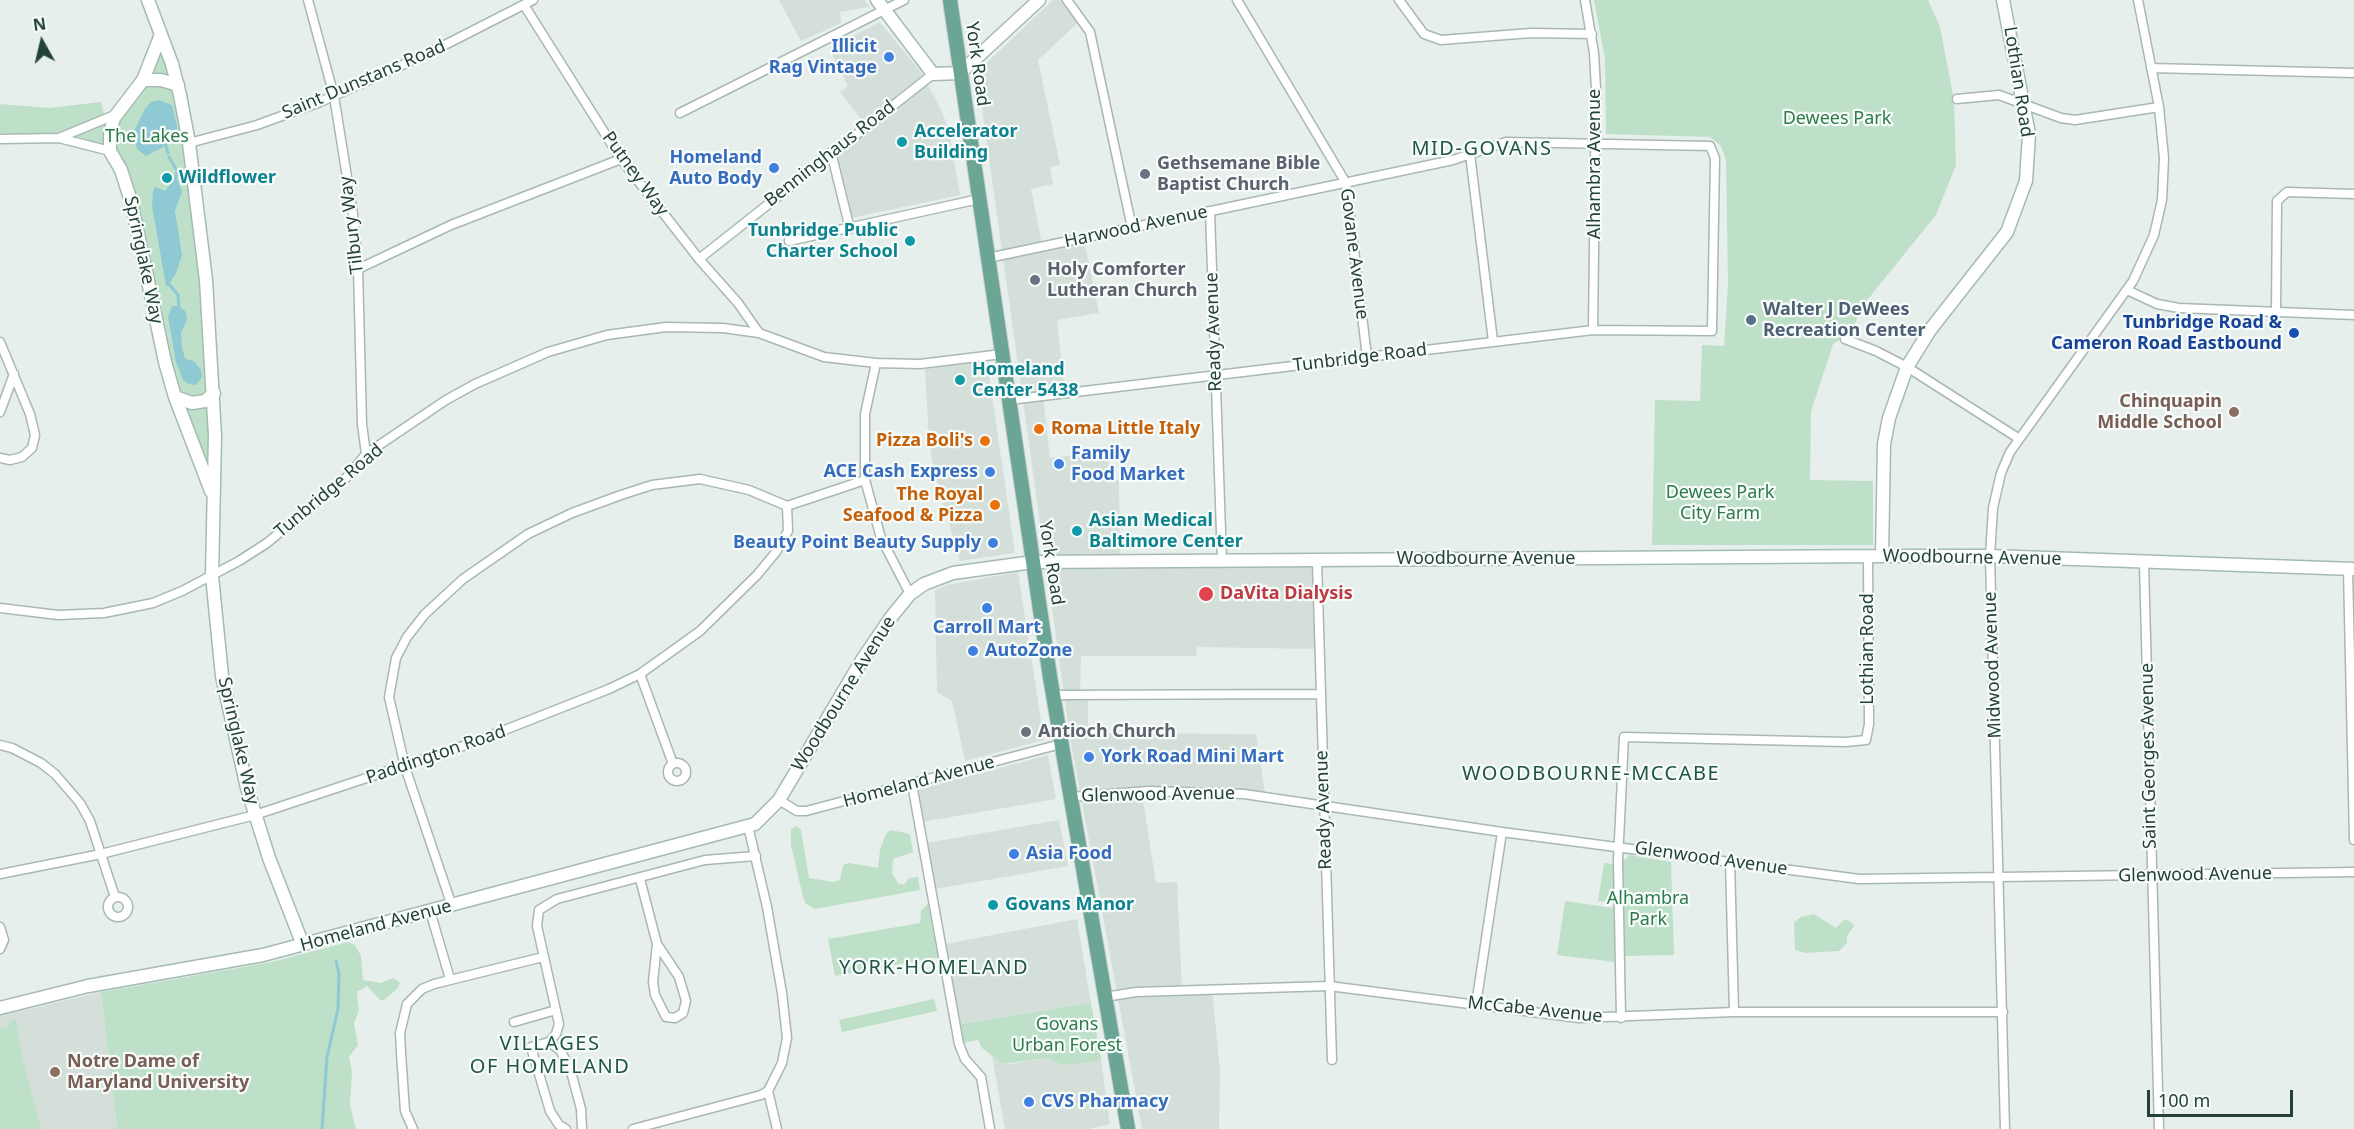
<!DOCTYPE html>
<style>
body{margin:0}
#map{position:relative;width:2354px;height:1129px;overflow:hidden;background:#e6efeb;font-family:"Noto Sans",sans-serif}
canvas{display:block}
.north{position:absolute;left:12px;top:12px;width:60px;height:60px;-webkit-text-stroke:4px #f7fbf9;paint-order:stroke;rotate:352deg;font-size:16px;font-weight:700;line-height:24px;text-align:center;color:#24423a}
.north::after{content:'';display:block;margin:auto;width:21px;height:27px;background:#24423a;clip-path:polygon(50% 0,100% 100%,50% 72%,0 100%)}
.scale{position:absolute;left:2147px;top:1090px;width:146px;height:27px;box-sizing:border-box;border:3px solid #24423a;border-top:0;padding-left:8px;font-size:18px;line-height:21px;white-space:nowrap;color:#24423a;-webkit-text-stroke:4px #f7fbf9;paint-order:stroke}
</style>
<div id="map">
<canvas width="2354" height="1129"></canvas>
<div class="north">N</div>
<div class="scale">100 m</div>
</div>
<script>
const g = document.querySelector('canvas').getContext('2d');
g.lineJoin = 'round';
function paint(path, color) { g.fillStyle = color; g.fill(path, 'evenodd'); }
const toPath = rows => new Path2D(rows.map(r => 'M' + r).join(''));
function trace(path, color, width, dash) { g.strokeStyle = color; g.lineWidth = width; g.lineCap = dash ? 'butt' : 'round'; g.setLineDash(dash || []); g.stroke(path); }
function drawText(font, color, halo, rows, align = 'center') {
  g.font = font + ' "Noto Sans",sans-serif'; g.lineWidth = 4.5; g.setLineDash([]); g.textBaseline = 'middle'; g.strokeStyle = halo; g.fillStyle = color; for (const [text, x, y, turn = 0] of rows) {
    g.save(); g.translate(x, y); g.rotate((+turn || 0) * Math.PI / 180); g.textAlign = isNaN(turn) ? turn : align; if (halo) g.strokeText(text, 0, 0); g.fillText(text, 0, 0); g.restore();
  }
}
paint(toPath([
 [779,0,864,0,870,7,840,12,841,23,801,41],
 [1053,0,1068,0,1083,18,1038,60,1060,165,1050,167,1053,184,1031,189,1043,248,1084,239,1099,313,1057,320,1065,393,1043,396,1050,458,1108,451,1110,480,1119,480,1120,562,1317,562,1320,649,1197,647,1196,656,1081,656,1080,695,1088,696,1088,733,1256,734,1266,800,1142,794,1156,883,1177,882,1182,991,1212,990,1220,1070,1219,1129,1142,1129,1070,737,977,72],
 [880,22,921,72,941,110,949,129,960,195,851,218,837,153,869,129,840,92,848,86,829,48],
 [987,361,1015,553,960,561,934,472,929,442,925,369],
 [1018,572,1044,740,965,761,952,701,937,692,935,590,947,585],
 [1048,755,1056,799,922,822,917,790],
 [1059,820,1068,866,935,889,926,843],
 [1077,919,1091,1003,961,1024,945,944],
 [101,992,117,1129,0,1129,0,1016],
 [992,1056,1003,1064,1011,1064,1045,1058,1063,1065,1101,1059,1110,1124,1089,1129,1005,1129]
]), '#d4dfda');
paint(toPath([
 [1594,0,1928,0,1940,27,1954,100,1956,165,1936,215,1864,304,1852,330,1833,344,1811,412,1810,480,1873,481,1873,545,1652,545,1655,400,1700,401,1702,345,1724,346,1728,284,1726,160,1721,146,1710,137,1606,134,1605,59],
 [161,51,165,52,177,101,199,260,211,464,208,471,177,390,135,197,103,145,79,137,0,133,0,104,49,108,101,102,106,123,142,92,158,52],
 [796,826,801,830,809,878,833,882,840,880,843,865,849,863,878,868,880,850,886,834,890,830,906,833,910,835,913,852,893,859,892,873,898,883,904,885,909,878,918,877,920,890,815,909,806,904,803,897,791,845,791,829],
 [1630,855,1671,862,1674,955,1625,956,1623,861],
 [1604,863,1613,864,1613,902,1598,901],
 [1565,901,1614,908,1615,962,1557,955],
 [928,904,938,957,835,976,828,939,920,923,921,910],
 [1814,914,1836,928,1845,919,1852,923,1854,926,1847,936,1847,943,1839,951,1806,953,1795,950,1794,922,1801,917],
 [348,942,355,945,361,956,363,980,380,983,394,978,400,983,397,989,384,1000,380,1000,367,986,357,992,359,1011,354,1023,358,1045,349,1057,352,1072,350,1105,356,1129,117,1129,101,992,272,962],
 [934,999,937,1011,842,1032,839,1020],
 [1091,1003,1101,1059,1098,1061,1063,1065,1045,1058,1003,1064,982,1048,978,1040,964,1043,961,1024],
 [16,1019,22,1057,41,1129,0,1129,0,1026,6,1029,12,1020]
]), '#bfe0c8');
paint(toPath([
 [159,100,172,105,177,126,176,136,173,142,146,156,137,149,133,133,145,109,151,102],
 [178,180,182,192,175,211,182,255,176,273,169,285,166,286,152,206,153,191,155,187,165,191,172,182],
 [172,306,179,306,186,312,187,320,181,333,182,347,185,359,194,361,201,370,202,377,196,385,189,384,183,380,176,362,168,317]
]), '#8ec9d4');
trace(toPath([
 [166,146,168,153],
 [169,157,177,171,175,183],
 [169,284,178,295,179,309],
 [322,1129,327,1057,338,1009,339,974,336,961]
]), '#8ec9d4', 3);
const street = toPath([
 [308,0,334,96,353,214,358,269,362,424,366,454],
 [1067,0,1090,32,1132,228],
 [1237,0,1346,183,1367,357],
 [1399,0,1424,34,1441,40,1531,33,1592,34],
 [1585,0,1594,53,1596,89,1593,330],
 [524,5,621,159,699,259,738,303,759,333],
 [2151,68,2354,73],
 [1957,99,1999,95,2061,118,2075,120,2159,107],
 [680,113,904,0],
 [59,138,117,114],
 [0,139,59,138,110,151],
 [189,143,257,125,320,102,429,53,533,0],
 [831,152,850,229],
 [1470,154,1493,341],
 [1210,211,1222,561],
 [789,241,979,199],
 [988,258,1453,160,1506,142,1710,146,1715,158,1712,331,1593,330,1009,400],
 [699,259,933,74],
 [358,269,451,225,621,159],
 [2127,290,2157,304,2179,308,2354,315],
 [2276,312,2277,201,2287,192,2354,194],
 [1845,339,1876,351,1907,367,2018,438],
 [0,342,30,414,35,435,32,448,22,457,10,460,0,458],
 [876,363,865,414,865,480,881,538,910,594],
 [0,412,14,374],
 [787,506,865,480],
 [1317,561,1332,1060],
 [2144,563,2159,1129],
 [2348,569,2354,840],
 [0,608,58,615,104,613,153,603,182,591,239,561,267,543,347,477,366,454,446,400,475,384,548,352,607,335,666,327,723,328,759,333,824,357,876,363,920,364,1002,354],
 [640,674,673,764],
 [1053,695,1320,694],
 [0,745,12,748,41,763,55,774,80,803,90,821,115,897],
 '668 772a9 9 0 1 1 18 0a9 9 0 1 1-18 0Z',
 [912,784,959,1044,965,1059,981,1077,990,1129],
 [1071,797,1149,791,1244,794,1502,832,1859,879,2354,872],
 [779,800,797,811,806,811,1061,744],
 [1730,861,1734,1012],
 [0,874,101,854,255,815,469,744,609,689,640,674,700,631,757,575,776,552,788,531,787,506],
 [640,879,657,944],
 '108 907a10 10 0 1 1 20 0a10 10 0 1 1-20 0Z',
 [452,906,405,767,389,697,396,658,407,637,425,614,463,579,528,534,572,513,621,495,652,485,700,479,749,490,787,506],
 [430,911,450,979],
 [0,927,4,940,0,949],
 [657,944,679,977,686,1001,683,1013,675,1018,666,1017,655,995,653,982,657,944],
 [1105,997,1136,992,1329,986,1579,1018,1734,1012,2003,1012],
 [1476,1005,1502,832],
 [1621,1018,1618,860,1624,737,1846,742,1866,740,1869,724,1868,557],
 [514,1022,556,1010],
 [549,1042,560,1050,570,1068,581,1109,582,1129],
 [768,1091,777,1129],
 [413,1129,405,1111,401,1053,400,1033,407,1004,422,989,434,984,543,957],
 [566,1129,559,1125,550,1111,531,1047,549,1042,556,1034,559,1024,537,926,539,910,557,899,705,860,756,856],
 [633,1129,761,1095,768,1091,782,1063,787,1038,782,993,767,907,748,826],
 [2005,1129,1990,556,1993,508,2001,473,2010,452,2133,281,2154,235,2162,200,2164,158,2159,107,2138,0]
]);
const secondary = toPath([
 [148,0,172,64,180,95,189,143,206,280,215,436,212,576,222,676,247,788,269,858,303,945],
 [877,0,933,74,960,73,1039,0],
 [160,37,143,80,114,118,110,133,110,151,121,170,131,201,165,362,175,397,211,491],
 [143,80,161,80,178,85],
 [175,397,192,403,205,401,214,393],
 [1882,556,1884,444,1889,418,1907,367,1930,330,2007,232,2026,181,2029,134,2003,0],
 [0,1008,88,986,263,955,755,824,779,800,862,660,892,616,910,594,924,584,953,573,1033,562,1882,556,1990,556,2354,569]
]);
const primary = toPath([
 [950,0,1050,677,1128,1129]
]);
trace(street, '#a8b8b2', 11);
trace(secondary, '#a4bbb3', 15);
trace(primary, '#c2cac8', 16);
trace(street, '#fff', 8);
trace(secondary, '#fff', 12);
trace(primary, '#6aa596', 14);
for (const [x, y, r, color] of [
 [889,57,6,"#3f7fe0"],
 [902,142,6,"#0f9aa8"],
 [774,168,6,"#3f7fe0"],
 [1145,174,6,"#6b7280"],
 [167,178,6,"#0f9aa8"],
 [910,241,6,"#0f9aa8"],
 [1035,280,6,"#6b7280"],
 [1751,320,6,"#5c6f8a"],
 [2294,333,6,"#1a4fb4"],
 [960,380,6,"#0f9aa8"],
 [2234,412,6,"#8d6e63"],
 [1039,429,6,"#e8710a"],
 [985,441,6,"#e8710a"],
 [1059,464,6,"#3f7fe0"],
 [990,472,6,"#3f7fe0"],
 [995,505,6,"#e8710a"],
 [1077,531,6,"#0f9aa8"],
 [993,543,6,"#3f7fe0"],
 [1206,594,8,"#e0444e"],
 [987,608,6,"#3f7fe0"],
 [973,651,6,"#3f7fe0"],
 [1026,732,6,"#6b7280"],
 [1089,757,6,"#3f7fe0"],
 [1014,854,6,"#3f7fe0"],
 [993,905,6,"#0f9aa8"],
 [55,1072,6,"#8d6e63"],
 [1029,1102,6,"#3f7fe0"]
]) { const dot = new Path2D(); dot.arc(x, y, r, 0, 2 * Math.PI); g.fillStyle = color; g.fill(dot); trace(dot, '#f7fbf9', 2); }
drawText('bold 18px', '#366cbe', '#f7fbf9', [
 ["Illicit",877,47,"right"],
 ["Rag Vintage",877,68,"right"],
 ["Homeland",762,158,"right"],
 ["Auto Body",762,179,"right"],
 ["Family",1071,454],
 ["Food Market",1071,475],
 ["ACE Cash Express",978,472,"right"],
 ["Beauty Point Beauty Supply",981,543,"right"],
 ["Carroll Mart",987,628,"center"],
 ["AutoZone",985,651],
 ["York Road Mini Mart",1101,757],
 ["Asia Food",1026,854],
 ["CVS Pharmacy",1041,1102]
], 'left');
drawText('18px', '#24423a', '#f7fbf9', [
 ["York Road",977,64,82],
 ["Saint Dunstans Road",364,80,-23],
 ["Lothian Road",2018,82,81],
 ["Benninghaus Road",830,154,-38],
 ["Alhambra Avenue",1595,164,-90],
 ["Putney Way",635,174,54],
 ["Tilbury Way",352,225,-97],
 ["Harwood Avenue",1136,227,-12],
 ["Govane Avenue",1354,254,83],
 ["Springlake Way",143,260,78],
 ["Ready Avenue",1214,332,-92],
 ["Tunbridge Road",1360,358,-7],
 ["Tunbridge Road",329,491,-40],
 ["Woodbourne Avenue",1972,558,1],
 ["Woodbourne Avenue",1486,559],
 ["York Road",1051,563,81],
 ["Lothian Road",1868,649,-90],
 ["Midwood Avenue",1993,665,-92],
 ["Woodbourne Avenue",844,694,-58],
 ["Springlake Way",238,741,77],
 ["Paddington Road",436,755,-19],
 ["Saint Georges Avenue",2149,756,-91],
 ["Homeland Avenue",919,782,-15],
 ["Glenwood Avenue",1158,795,-1],
 ["Ready Avenue",1324,810,-92],
 ["Glenwood Avenue",1711,859,8],
 ["Glenwood Avenue",2195,875,-1],
 ["Homeland Avenue",376,926,-15],
 ["McCabe Avenue",1535,1010,6]
]);
drawText('18px', '#2d7a4b', '#f7fbf9', [
 ["Dewees Park",1837,119],
 ["The Lakes",147,137],
 ["Dewees Park",1720,493],
 ["City Farm",1720,514],
 ["Alhambra",1648,899],
 ["Park",1648,920],
 ["Govans",1067,1025],
 ["Urban Forest",1067,1046]
]);
drawText('bold 18px', '#0d838f', '#f7fbf9', [
 ["Accelerator",914,132],
 ["Building",914,153],
 ["Wildflower",179,178],
 ["Tunbridge Public",898,231,"right"],
 ["Charter School",898,252,"right"],
 ["Homeland",972,370],
 ["Center 5438",972,391],
 ["Asian Medical",1089,521],
 ["Baltimore Center",1089,542],
 ["Govans Manor",1005,905]
], 'left');
drawText('bold 18px', '#5b616d', '#f7fbf9', [
 ["Gethsemane Bible",1157,164],
 ["Baptist Church",1157,185],
 ["Holy Comforter",1047,270],
 ["Lutheran Church",1047,291],
 ["Antioch Church",1038,732]
], 'left');
drawText('bold 18px', '#4e5e75', '#f7fbf9', [
 ["Walter J DeWees",1763,310],
 ["Recreation Center",1763,331]
], 'left');
drawText('bold 18px', '#164399', '#f7fbf9', [
 ["Tunbridge Road &",2282,323],
 ["Cameron Road Eastbound",2282,344]
], 'right');
drawText('bold 18px', '#785e54', '#f7fbf9', [
 ["Chinquapin",2222,402],
 ["Middle School",2222,423],
 ["Notre Dame of",67,1062,"left"],
 ["Maryland University",67,1083,"left"]
], 'right');
drawText('bold 18px', '#c56008', '#f7fbf9', [
 ["Roma Little Italy",1051,429,"left"],
 ["Pizza Boli's",973,441],
 ["The Royal",983,495],
 ["Seafood & Pizza",983,516]
], 'right');
drawText('bold 18px', '#be3a42', '#f7fbf9', [
 ["DaVita Dialysis",1220,594]
], 'left');
g.letterSpacing = '1.5px';
drawText('20px', '#1f5548', '#f7fbf9', [
 ["MID-GOVANS",1482,149],
 ["WOODBOURNE-MCCABE",1591,774],
 ["YORK-HOMELAND",934,968],
 ["VILLAGES",550,1044],
 ["OF HOMELAND",550,1067]
]);
g.letterSpacing = '0px';
</script>
